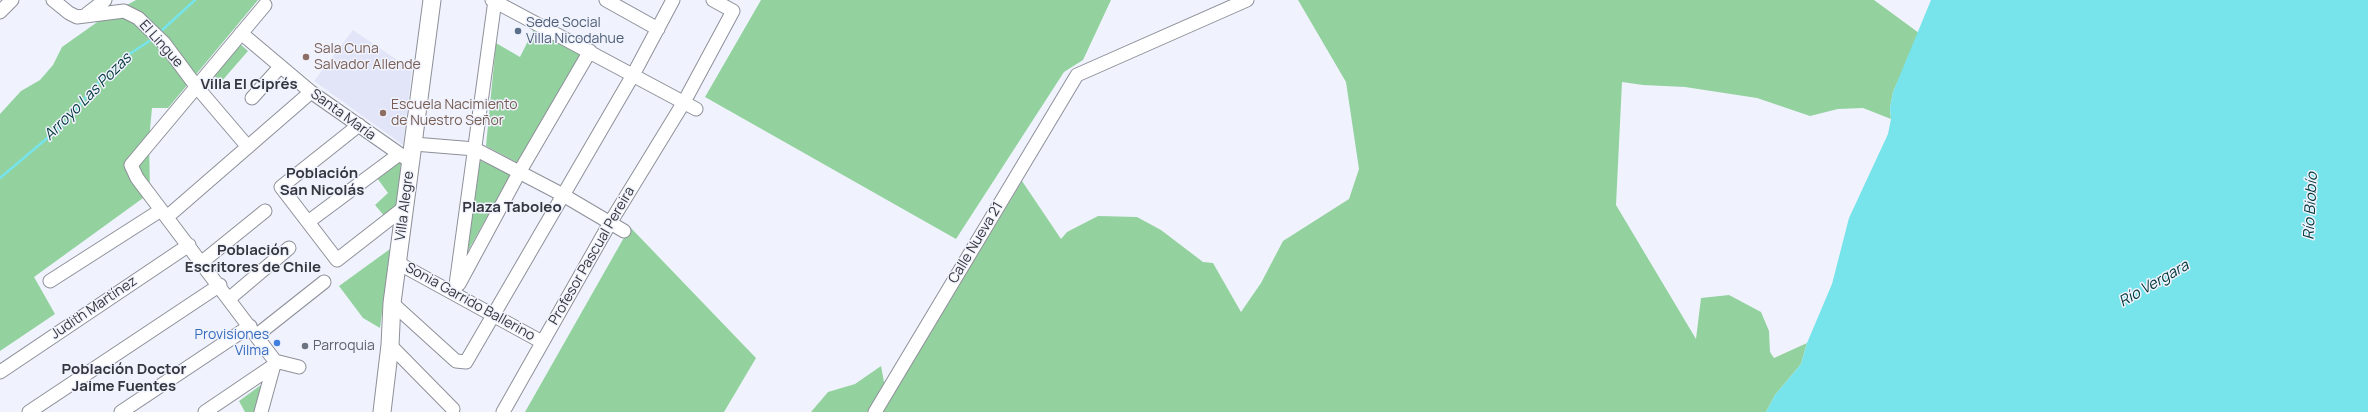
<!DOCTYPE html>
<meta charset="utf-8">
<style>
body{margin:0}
canvas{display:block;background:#f0f3fd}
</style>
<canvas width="2368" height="412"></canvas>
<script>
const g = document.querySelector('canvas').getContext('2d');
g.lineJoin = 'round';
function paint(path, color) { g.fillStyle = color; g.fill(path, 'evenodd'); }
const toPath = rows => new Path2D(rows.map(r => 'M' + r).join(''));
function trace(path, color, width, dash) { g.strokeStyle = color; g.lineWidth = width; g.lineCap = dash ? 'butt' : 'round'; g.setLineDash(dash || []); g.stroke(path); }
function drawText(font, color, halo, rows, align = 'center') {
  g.font = font + ' Manrope,sans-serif'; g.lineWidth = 3; g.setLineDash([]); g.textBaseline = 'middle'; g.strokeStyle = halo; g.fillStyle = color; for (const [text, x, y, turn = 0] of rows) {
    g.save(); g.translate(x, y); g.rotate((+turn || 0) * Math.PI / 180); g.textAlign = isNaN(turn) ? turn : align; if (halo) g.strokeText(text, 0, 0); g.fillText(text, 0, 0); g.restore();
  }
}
paint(toPath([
 [353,30,412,70,403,145,314,81]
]), '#e1e5f7');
paint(toPath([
 [136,0,258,0,168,108,152,108,149,140,150,193,34,277,55,314,0,351,0,114,21,91,40,80,53,65,62,47,103,18],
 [761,0,1111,0,1083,60,1064,72,956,239,705,97],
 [1298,0,1874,0,1919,33,1893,92,1890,108,1891,119,1863,108,1838,109,1810,116,1757,98,1685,87,1643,85,1622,82,1616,205,1696,339,1701,298,1729,295,1761,312,1769,331,1770,352,1774,358,1807,343,1801,364,1775,395,1766,412,811,412,828,392,855,384,881,366,888,403,1022,181,1061,239,1067,232,1098,216,1137,217,1161,230,1203,262,1213,263,1241,312,1261,283,1283,241,1349,199,1359,169,1346,82],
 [534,29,581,55,518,163,486,146,496,43,520,57],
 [239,43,248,51,221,82,212,74],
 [479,160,511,174,464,258],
 [398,163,401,163,397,209,386,218,375,205,388,193,377,178],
 [630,227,756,358,724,412,525,412],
 [390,249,380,328,363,318,339,286],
 [265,382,257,412,245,412,239,401]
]), '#93d29f');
paint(toPath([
 [1931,0,2368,0,2368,412,1766,412,1775,395,1801,364,1807,343,1832,284,1849,218,1888,134,1891,119,1890,108,1893,92]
]), '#77e3ea');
trace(toPath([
 [159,33,195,0],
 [0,178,64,124,95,86,125,57,154,38]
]), '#77e3ea', 2.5);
const minor = toPath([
 [53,0,69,13,77,17,124,11,138,18,164,43,196,86,248,147],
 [492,0,696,109],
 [606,0,658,29],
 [0,12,12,0],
 [87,14,105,0],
 [241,33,311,92,411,162],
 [252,98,280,67],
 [359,125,281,187,337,260,405,207],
 [414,144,475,149,563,195,624,231],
 [167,217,311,92],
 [308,222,398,155],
 [202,262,265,211],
 [398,263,542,342],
 [50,281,161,210],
 [459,284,520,171,590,51],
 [455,292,495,0],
 [230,298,289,248],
 [392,303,456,361,466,362,633,75,673,0],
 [257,335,324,282],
 [390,345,453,409],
 [275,361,299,367],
 [0,372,189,245],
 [29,412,220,285],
 [121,412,250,326],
 [205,412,273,366],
 [261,412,275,361,137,178,131,165,265,5],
 [503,412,610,223,684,102,733,11,713,0],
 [875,412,1077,75,1247,0]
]);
const major = toPath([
 [382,412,390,345,392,303,432,0]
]);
trace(minor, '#8d9099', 15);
trace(major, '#8d9099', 19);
trace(minor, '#fff', 13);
trace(major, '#fff', 17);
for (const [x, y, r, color] of [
 [518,31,4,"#5c6f8a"],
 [306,57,4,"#8d6e63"],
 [383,113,4,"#8d6e63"],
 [277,343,4,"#3f7fe0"],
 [305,346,4,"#6b7280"]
]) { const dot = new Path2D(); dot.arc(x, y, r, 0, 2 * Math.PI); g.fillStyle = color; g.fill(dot); trace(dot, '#f0f3fd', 1.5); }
drawText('14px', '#4e5e75', '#f0f3fd', [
 ["Sede Social",526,23],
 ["Villa Nicodahue",526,39]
], 'left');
drawText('14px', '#353639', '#f0f3fd', [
 ["El Lingue",161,44,48],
 ["Santa María",343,115,36],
 ["Villa Alegre",405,206,-83],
 ["Calle Nueva 21",976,243,-59],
 ["Profesor Pascual Pereira",592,256,-60],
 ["Sonia Garrido Ballerino",470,302,29],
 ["Judith Martínez",94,308,-34]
]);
drawText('14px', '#785e54', '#f0f3fd', [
 ["Sala Cuna",314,49],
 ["Salvador Allende",314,65],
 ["Escuela Nacimiento",391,105],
 ["de Nuestro Señor",391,121]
], 'left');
drawText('14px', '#366cbe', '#f0f3fd', [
 ["Provisiones",269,335],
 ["Vilma",269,351]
], 'right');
drawText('14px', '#5b616d', '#f0f3fd', [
 ["Parroquia",313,346]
], 'left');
drawText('bold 15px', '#35373f', '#f0f3fd', [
 ["Villa El Ciprés",249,85],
 ["Población",322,174],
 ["San Nicolás",322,191],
 ["Plaza Taboleo",512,208],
 ["Población",253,251],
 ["Escritores de Chile",253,268],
 ["Población Doctor",124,370],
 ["Jaime Fuentes",124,387]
]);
drawText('italic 15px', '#003639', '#f0f3fd', [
 ["Arroyo Las Pozas",88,97,-45],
 ["Río Biobío",2311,206,-87],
 ["Río Vergara",2154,284,-30]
]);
</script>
